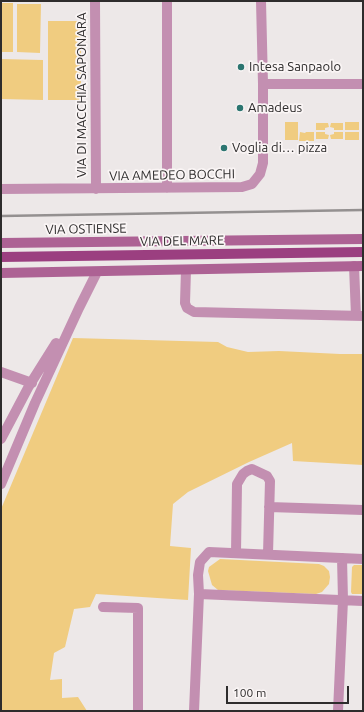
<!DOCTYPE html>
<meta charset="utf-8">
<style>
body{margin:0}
#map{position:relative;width:364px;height:712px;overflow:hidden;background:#ede8e8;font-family:Ubuntu,sans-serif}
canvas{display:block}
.frame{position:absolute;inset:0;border:2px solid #2e2c2c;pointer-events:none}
.scale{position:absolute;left:226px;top:686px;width:123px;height:18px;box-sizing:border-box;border:2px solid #2e2c2c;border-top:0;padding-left:5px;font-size:12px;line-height:14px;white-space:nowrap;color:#2e2c2c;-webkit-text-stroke:3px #faf5f5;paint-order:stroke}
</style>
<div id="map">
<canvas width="364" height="712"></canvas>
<div class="frame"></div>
<div class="scale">100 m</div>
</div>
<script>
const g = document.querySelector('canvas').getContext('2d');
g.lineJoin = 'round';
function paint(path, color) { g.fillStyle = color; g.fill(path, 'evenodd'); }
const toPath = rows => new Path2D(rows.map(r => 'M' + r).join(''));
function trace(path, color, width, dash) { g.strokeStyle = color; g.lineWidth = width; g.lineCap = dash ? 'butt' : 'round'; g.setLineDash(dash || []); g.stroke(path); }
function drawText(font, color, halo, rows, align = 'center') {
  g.font = font + ' Ubuntu,sans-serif'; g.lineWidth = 3.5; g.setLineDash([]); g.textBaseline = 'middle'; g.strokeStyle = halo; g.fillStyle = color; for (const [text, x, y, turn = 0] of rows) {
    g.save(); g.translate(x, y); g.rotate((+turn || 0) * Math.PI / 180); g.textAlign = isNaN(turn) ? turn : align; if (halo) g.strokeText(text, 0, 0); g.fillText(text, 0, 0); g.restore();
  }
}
paint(toPath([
 [1,3,13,3,13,52,1,52],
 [17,4,41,4,40,53,17,52],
 [48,21,81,21,81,100,48,100],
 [1,59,43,60,43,100,1,99],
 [285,122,298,122,298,140,285,140],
 [345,122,359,122,359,130,345,130],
 [316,123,328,123,329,127,325,128,325,130,316,130],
 [331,123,343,123,343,130,334,130,334,128,330,127],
 [300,132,305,133,306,132,314,132,314,141,299,141],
 [316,132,325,132,325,134,329,135,328,139,316,139],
 [334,132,343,132,343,139,331,139,330,135,334,134],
 [345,132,359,132,359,140,345,140],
 [73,338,218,342,227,347,248,352,279,351,340,354,363,354,363,465,293,461,292,443,249,462,188,492,173,504,170,546,191,548,188,600,96,594,90,607,74,609,65,647,54,653,50,680,62,679,62,698,78,697,87,711,1,711,1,509],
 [220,559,319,564,324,566,329,571,330,577,329,584,322,592,316,594,218,590,212,585,208,571,209,567],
 [354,565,363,565,363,594,352,594,351,592,352,567]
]), '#f0cc80');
trace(toPath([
 [95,1,96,189],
 [263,84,363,84],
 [167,188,167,1],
 [1,189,242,187,252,184,260,174,263,163,263,84,261,1],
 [354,266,356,316],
 [186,270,185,303,187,308,194,312,363,316],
 [1,372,32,383],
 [1,439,29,386,56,343],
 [1,484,35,403,79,308,97,272],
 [269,507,363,510],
 [236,553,237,484,243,474,247,471,252,469,267,476,270,481,268,554],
 [199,594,363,601],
 [103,607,138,608,138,711],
 [194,711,199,594,198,575,200,562,209,552,363,559],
 [338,711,343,600,342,558]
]), '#c38fb1', 10);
trace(toPath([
 [1,243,363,239],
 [1,273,363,266]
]), '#ad6294', 10);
trace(toPath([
 [1,257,363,252]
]), '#9b3f80', 10);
trace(toPath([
 [1,216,363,210]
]), '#949090', 2.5);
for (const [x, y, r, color] of [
 [241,67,4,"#2c7570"],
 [240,108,4,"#2c7570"],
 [224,148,4,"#2c7570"]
]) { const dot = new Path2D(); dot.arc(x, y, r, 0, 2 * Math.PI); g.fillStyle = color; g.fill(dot); trace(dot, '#faf5f5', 1.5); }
drawText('13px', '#2e2c2c', '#faf5f5', [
 ["Intesa Sanpaolo",249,67],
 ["Amadeus",248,108],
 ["Voglia di… pizza",232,148]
], 'left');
drawText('13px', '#2e2c2c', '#faf5f5', [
 ["VIA DI MACCHIA SAPONARA",82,95,-90],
 ["VIA AMEDEO BOCCHI",172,175,-1],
 ["VIA OSTIENSE",86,229,-1],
 ["VIA DEL MARE",182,241,-1]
]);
</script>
